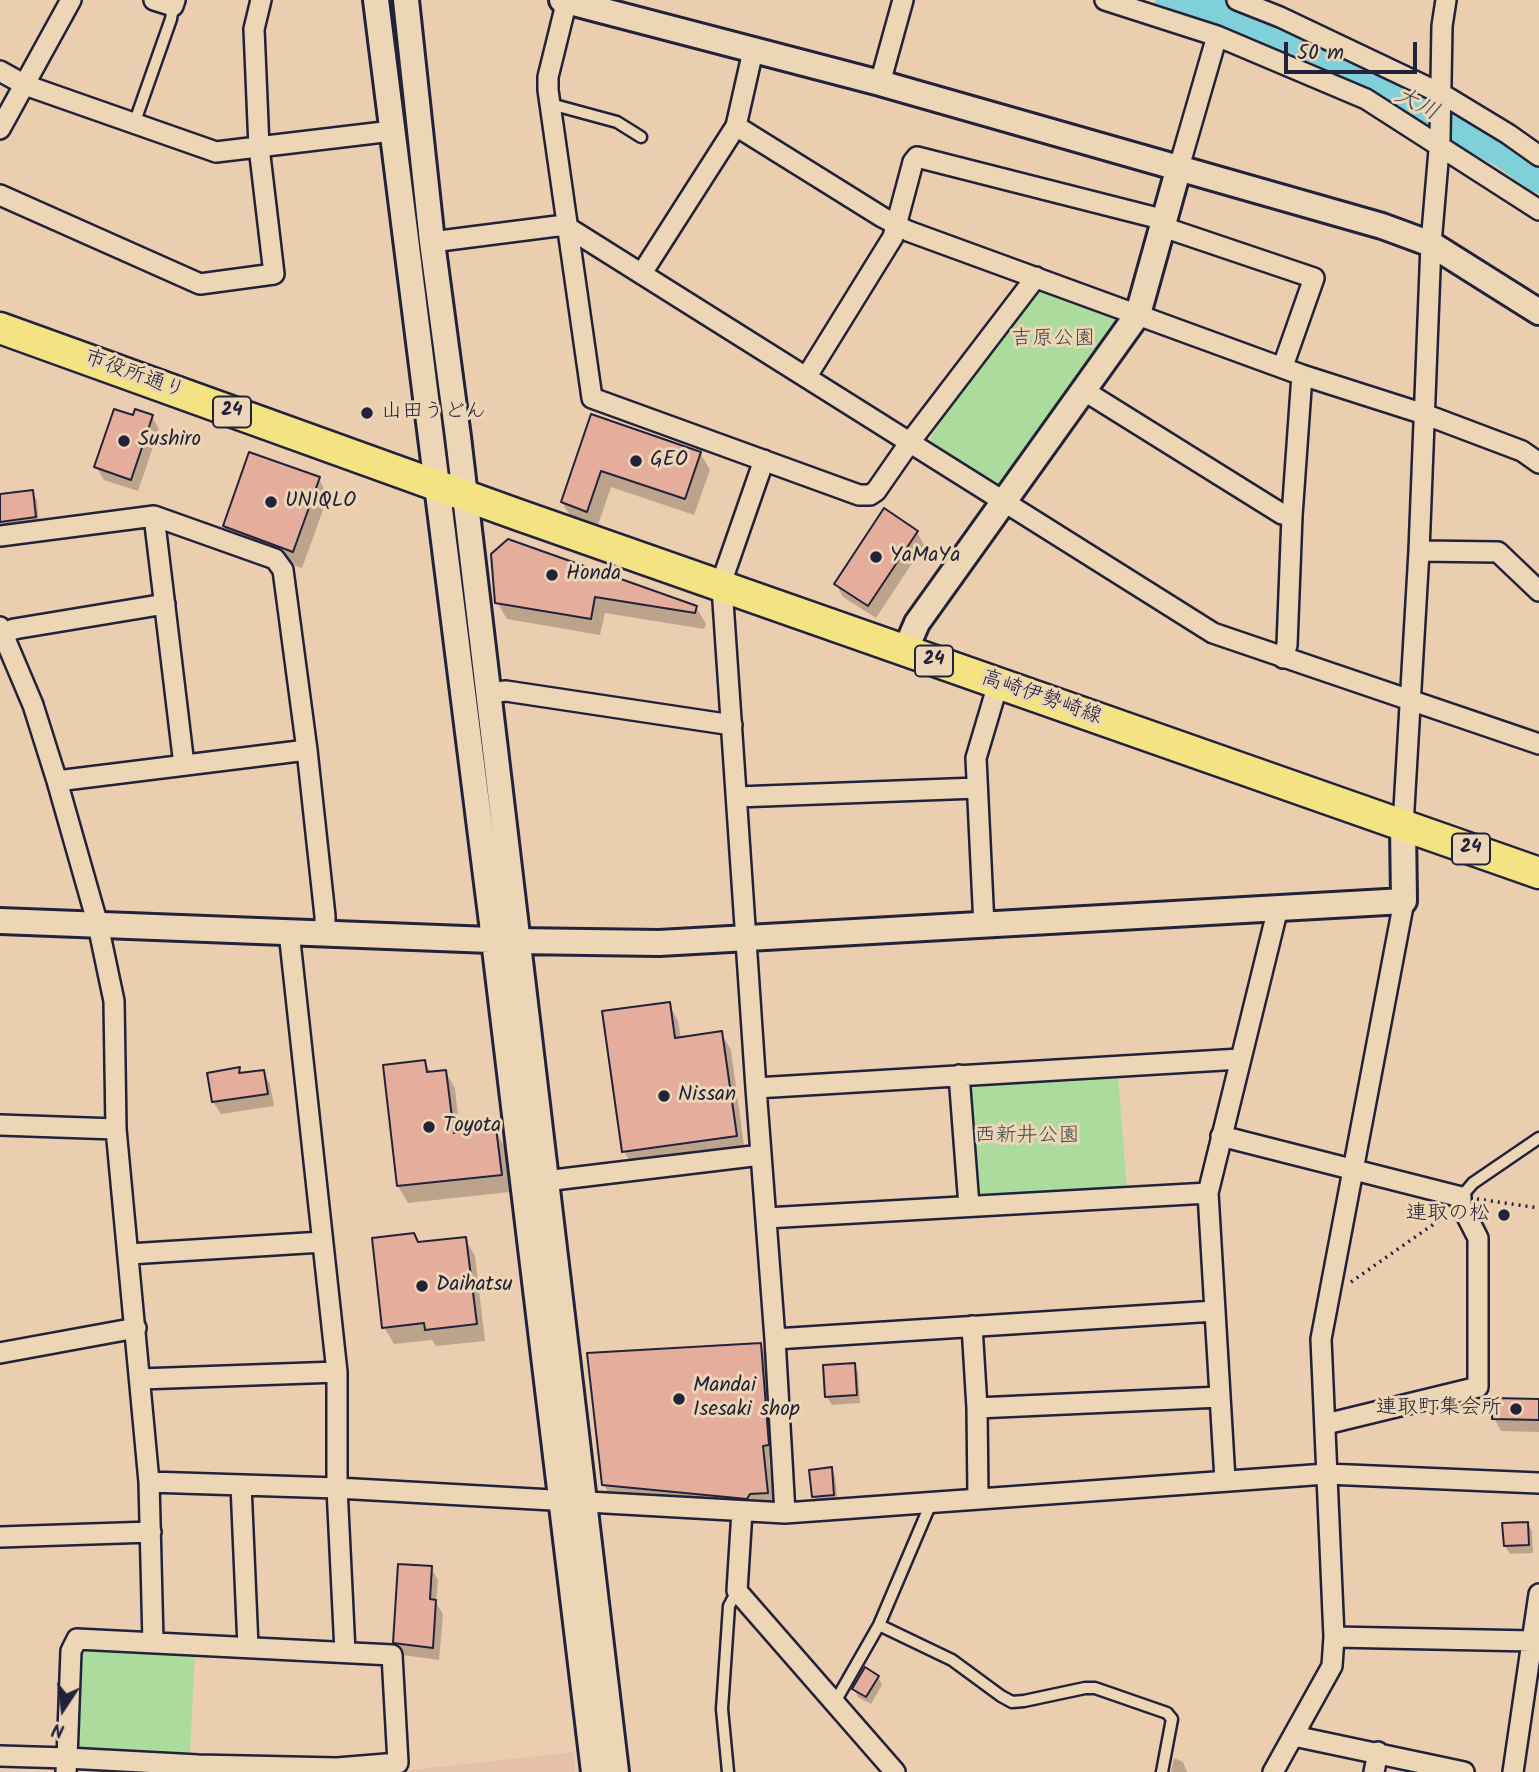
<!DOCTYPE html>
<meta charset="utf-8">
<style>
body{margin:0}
#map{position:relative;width:1539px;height:1772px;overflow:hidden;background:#ebceb0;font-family:Kalam,sans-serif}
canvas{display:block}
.north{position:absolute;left:28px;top:1674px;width:70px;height:70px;-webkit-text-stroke:5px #ecd6b5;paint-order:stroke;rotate:193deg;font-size:19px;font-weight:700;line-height:28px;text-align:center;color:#22223b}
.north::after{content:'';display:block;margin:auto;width:24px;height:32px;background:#22223b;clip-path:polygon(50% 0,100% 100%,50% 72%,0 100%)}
.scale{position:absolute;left:1284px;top:42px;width:133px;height:32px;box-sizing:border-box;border:4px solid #22223b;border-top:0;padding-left:9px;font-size:21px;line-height:24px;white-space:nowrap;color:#22223b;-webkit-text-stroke:5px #ecd6b5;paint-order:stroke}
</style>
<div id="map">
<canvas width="1539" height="1772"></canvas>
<div class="north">N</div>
<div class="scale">50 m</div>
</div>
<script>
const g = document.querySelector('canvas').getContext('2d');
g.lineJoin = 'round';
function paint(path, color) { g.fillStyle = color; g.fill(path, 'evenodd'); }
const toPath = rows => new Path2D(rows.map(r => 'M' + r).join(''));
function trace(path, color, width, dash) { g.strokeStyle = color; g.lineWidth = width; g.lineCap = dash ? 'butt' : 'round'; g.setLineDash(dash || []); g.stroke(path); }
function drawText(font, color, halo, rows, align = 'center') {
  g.font = font + ' Kalam,"Klee One",sans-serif'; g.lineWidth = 6; g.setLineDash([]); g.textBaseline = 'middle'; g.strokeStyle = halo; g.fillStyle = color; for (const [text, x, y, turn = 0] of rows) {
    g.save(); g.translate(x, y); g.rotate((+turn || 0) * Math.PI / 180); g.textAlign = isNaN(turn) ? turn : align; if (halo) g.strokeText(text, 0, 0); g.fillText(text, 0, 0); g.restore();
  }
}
paint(toPath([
 [574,1752,575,1772,392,1772]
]), '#e5c1a8');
paint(toPath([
 [1039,287,1118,316,1120,321,1003,485,996,485,930,444,932,434,1033,292],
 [1118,1076,1127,1189,978,1196,973,1190,969,1083],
 [85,1647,195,1653,190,1754,80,1749,74,1745,77,1655]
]), '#abdc9d');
paint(toPath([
 [592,416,700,453,710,470,694,515,611,487,597,528,572,519,562,502],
 [134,417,152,417,159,429,138,491,104,480,96,467],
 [319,479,328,496,302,568,234,543,224,526],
 [32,492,37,500,39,525,0,530,0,496],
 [917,532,924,545,876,618,843,597,836,584],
 [492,554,696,607,706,624,704,629,605,613,600,635,507,619,497,602],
 [669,1004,678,1021,681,1039,721,1033,731,1050,745,1153,634,1168,624,1151],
 [425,1062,431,1073,445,1071,455,1088,460,1134,495,1130,505,1147,510,1192,408,1203,398,1186],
 [239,1069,242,1074,263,1072,270,1084,274,1106,221,1114,213,1102],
 [465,1239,475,1256,485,1341,436,1346,432,1340,394,1344,384,1327,418,1244],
 [760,1345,768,1358,775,1457,769,1458,774,1505,611,1497,604,1485],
 [854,1364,858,1372,860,1403,832,1405,827,1397],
 [1539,1401,1539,1432,1501,1431,1494,1418],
 [831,1469,835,1477,838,1503,818,1504,814,1496],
 [1527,1523,1532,1531,1533,1553,1510,1554,1505,1546],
 [431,1568,438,1580,436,1603,443,1614,439,1660,402,1655,394,1642],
 [878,1677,882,1685,871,1704,858,1697,854,1689],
 [1174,1758,1183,1762,1187,1772,1171,1772]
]), '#0003');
trace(toPath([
 [1171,0,1239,21,1370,86,1427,110,1505,153,1539,177]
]), '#80d0d9', 32);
const building = toPath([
 [114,409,133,415,135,409,153,415,131,480,94,467,114,409],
 [591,414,701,452,685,499,601,471,587,512,561,502,591,414],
 [249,452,320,477,293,552,223,526,249,452],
 [33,490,36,517,0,522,0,494,33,490],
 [884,508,918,531,868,606,834,584,884,508],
 [508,539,697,606,695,613,595,597,591,619,495,603,491,554,508,539],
 [670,1002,675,1038,722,1031,737,1136,622,1152,602,1011,670,1002],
 [425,1060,427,1072,446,1070,454,1133,496,1128,502,1175,397,1186,383,1065,425,1060],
 [240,1067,239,1073,264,1070,268,1094,212,1102,207,1073,240,1067],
 [414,1233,418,1242,466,1237,477,1324,425,1330,424,1323,382,1328,372,1238,414,1233],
 [761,1343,769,1445,763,1446,768,1493,750,1494,747,1499,602,1485,587,1353,761,1343],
 [855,1363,857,1395,825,1397,823,1365,855,1363],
 [1493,1398,1539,1399,1539,1420,1492,1419,1493,1398],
 [832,1467,834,1495,812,1497,809,1470,832,1467],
 [1528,1522,1529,1545,1504,1546,1502,1523,1528,1522],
 [398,1564,432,1566,430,1599,436,1600,433,1648,393,1643,398,1564],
 [865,1667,879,1676,866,1697,852,1689,865,1667]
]);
paint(building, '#e5ad9c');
trace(building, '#22223b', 2);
const service = toPath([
 [551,107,558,106,617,122,641,137],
 [134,124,171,19,173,6],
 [1461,1197,1473,1183,1539,1138],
 [879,1625,952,1660,1001,1696,1012,1702,1024,1701,1085,1688,1095,1688,1167,1713,1172,1719,1162,1772],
 [835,1702,879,1625,931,1503],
 [728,1772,722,1709,729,1606,737,1591]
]);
const minor = toPath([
 [154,0,173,6,175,0],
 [567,0,548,77,548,90,592,398,859,495,870,495,876,491,910,442,1036,277],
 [1105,0,1217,36,1366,99,1539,210],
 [1237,0,1280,17,1442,94,1508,134,1539,156],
 [0,71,25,85,216,152,392,131],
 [880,83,903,0],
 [736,126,882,217,908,231,1302,375,1424,414,1522,451,1539,463],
 [0,129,71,0],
 [1179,167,1217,36],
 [0,195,200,284,274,274,259,147,254,29,261,0],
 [1163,227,1314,278,1283,366],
 [432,242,557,226,567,227,1213,633,1539,744],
 [642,273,736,126,753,51],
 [807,376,893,237,913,162,917,157,1165,220],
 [1083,390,1282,514,1292,516],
 [764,460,725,572,722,587,756,1088,775,1339,785,1513],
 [154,516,184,765],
 [0,536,154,516,275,559,283,570,307,750,325,916,325,933],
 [1419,551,1498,552,1539,591],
 [0,627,33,705,57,781,98,925,114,1001,116,1129,149,1482,153,1642],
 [3,634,14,629,165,604],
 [1283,658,1287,645,1292,516,1302,375],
 [488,693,506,691,732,725],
 [57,781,307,750],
 [737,797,977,788],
 [1403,826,1419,551,1431,244,1440,138,1442,26,1446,0],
 [984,926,976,758,998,684],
 [289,932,337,1372,337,1488,345,1652],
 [959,1075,969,1206],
 [756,1088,1240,1059],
 [0,1125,116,1129],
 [1221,1136,1461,1197,1461,1205,1478,1238,1478,1387,1326,1424],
 [545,1181,761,1155],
 [766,1218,1208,1193],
 [129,1254,322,1242],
 [972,1326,977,1408,978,1498],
 [775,1339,1215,1311],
 [0,1353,136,1328],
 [140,1379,337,1372],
 [977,1408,1220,1397],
 [1225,1480,1208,1193,1278,908],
 [149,1482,337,1488,785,1513,1326,1474,1539,1483],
 [241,1485,248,1647],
 [742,1511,737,1591,895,1772],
 [0,1537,151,1532],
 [1334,1637,1533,1641],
 [1294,1736,1464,1772],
 [0,1756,67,1758,198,1765,337,1768,398,1763,392,1655,77,1639,71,1651,67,1758,66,1772],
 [1273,1772,1332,1666,1334,1637,1321,1339,1404,901],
 [1374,1772,1378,1752],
 [1513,1772,1539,1594]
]);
const tertiary = toPath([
 [376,0,491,915,594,1772],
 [406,0,432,242,458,437,616,1772],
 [562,0,880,83,1382,226,1431,244,1539,312],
 [905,651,917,623,1138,314,1179,167],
 [0,921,516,941,659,943,1404,901,1403,826]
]);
const primary = toPath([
 [0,328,516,514,1539,873]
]);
trace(service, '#22223b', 15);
trace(minor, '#22223b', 24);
trace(tertiary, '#22223b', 30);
trace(primary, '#22223b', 35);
trace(toPath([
 [1477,1199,1539,1208],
 [1351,1282,1448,1214]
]), '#22223b', 3.5, [2, 5]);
trace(service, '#ecd6b5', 10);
trace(minor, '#ecd6b5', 19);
trace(tertiary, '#ecd6b5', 24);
trace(primary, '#f4e382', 30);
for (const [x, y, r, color] of [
 [367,413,7,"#22223b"],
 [124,441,7,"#22223b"],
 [636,461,7,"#22223b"],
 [271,502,7,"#22223b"],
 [876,557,7,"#22223b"],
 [552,575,7,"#22223b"],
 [664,1096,7,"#22223b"],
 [429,1127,7,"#22223b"],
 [1504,1215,7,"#22223b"],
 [422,1286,7,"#22223b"],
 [679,1399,7,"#22223b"],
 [1516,1409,7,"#22223b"]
]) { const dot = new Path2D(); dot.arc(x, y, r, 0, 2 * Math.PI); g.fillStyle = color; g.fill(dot); trace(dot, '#ecd6b5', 2.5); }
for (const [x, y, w] of [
 [232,412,38],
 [934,661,38],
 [1471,849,38]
]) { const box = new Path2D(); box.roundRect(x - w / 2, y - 15.5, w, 31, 5); g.fillStyle = '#ecd6b5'; g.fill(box); trace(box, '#22223b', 2); }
drawText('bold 19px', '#22223b', null, [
 ["24",232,412],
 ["24",934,661],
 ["24",1471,849]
]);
drawText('21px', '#3d474f', '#ecd6b5', [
 ["吉原公園",1053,340],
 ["西新井公園",1027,1137]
]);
drawText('21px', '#22223b', '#ecd6b5', [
 ["市役所通り",134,376,20],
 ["高崎伊勢崎線",1041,699,19]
]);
drawText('21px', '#22223b', '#ecd6b5', [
 ["山田うどん",381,413],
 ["Sushiro",138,441],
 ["GEO",650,461],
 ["UNIQLO",285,502],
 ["YaMaYa",890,557],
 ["Honda",566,575],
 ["Nissan",678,1096],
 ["Toyota",443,1127],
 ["連取の松",1490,1215,"right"],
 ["Daihatsu",436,1286],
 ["Mandai",693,1387],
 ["Isesaki shop",693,1411],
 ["連取町集会所",1502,1409,"right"]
], 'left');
drawText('italic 23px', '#35455b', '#ecd6b5', [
 ["大川",1416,106,27]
]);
</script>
